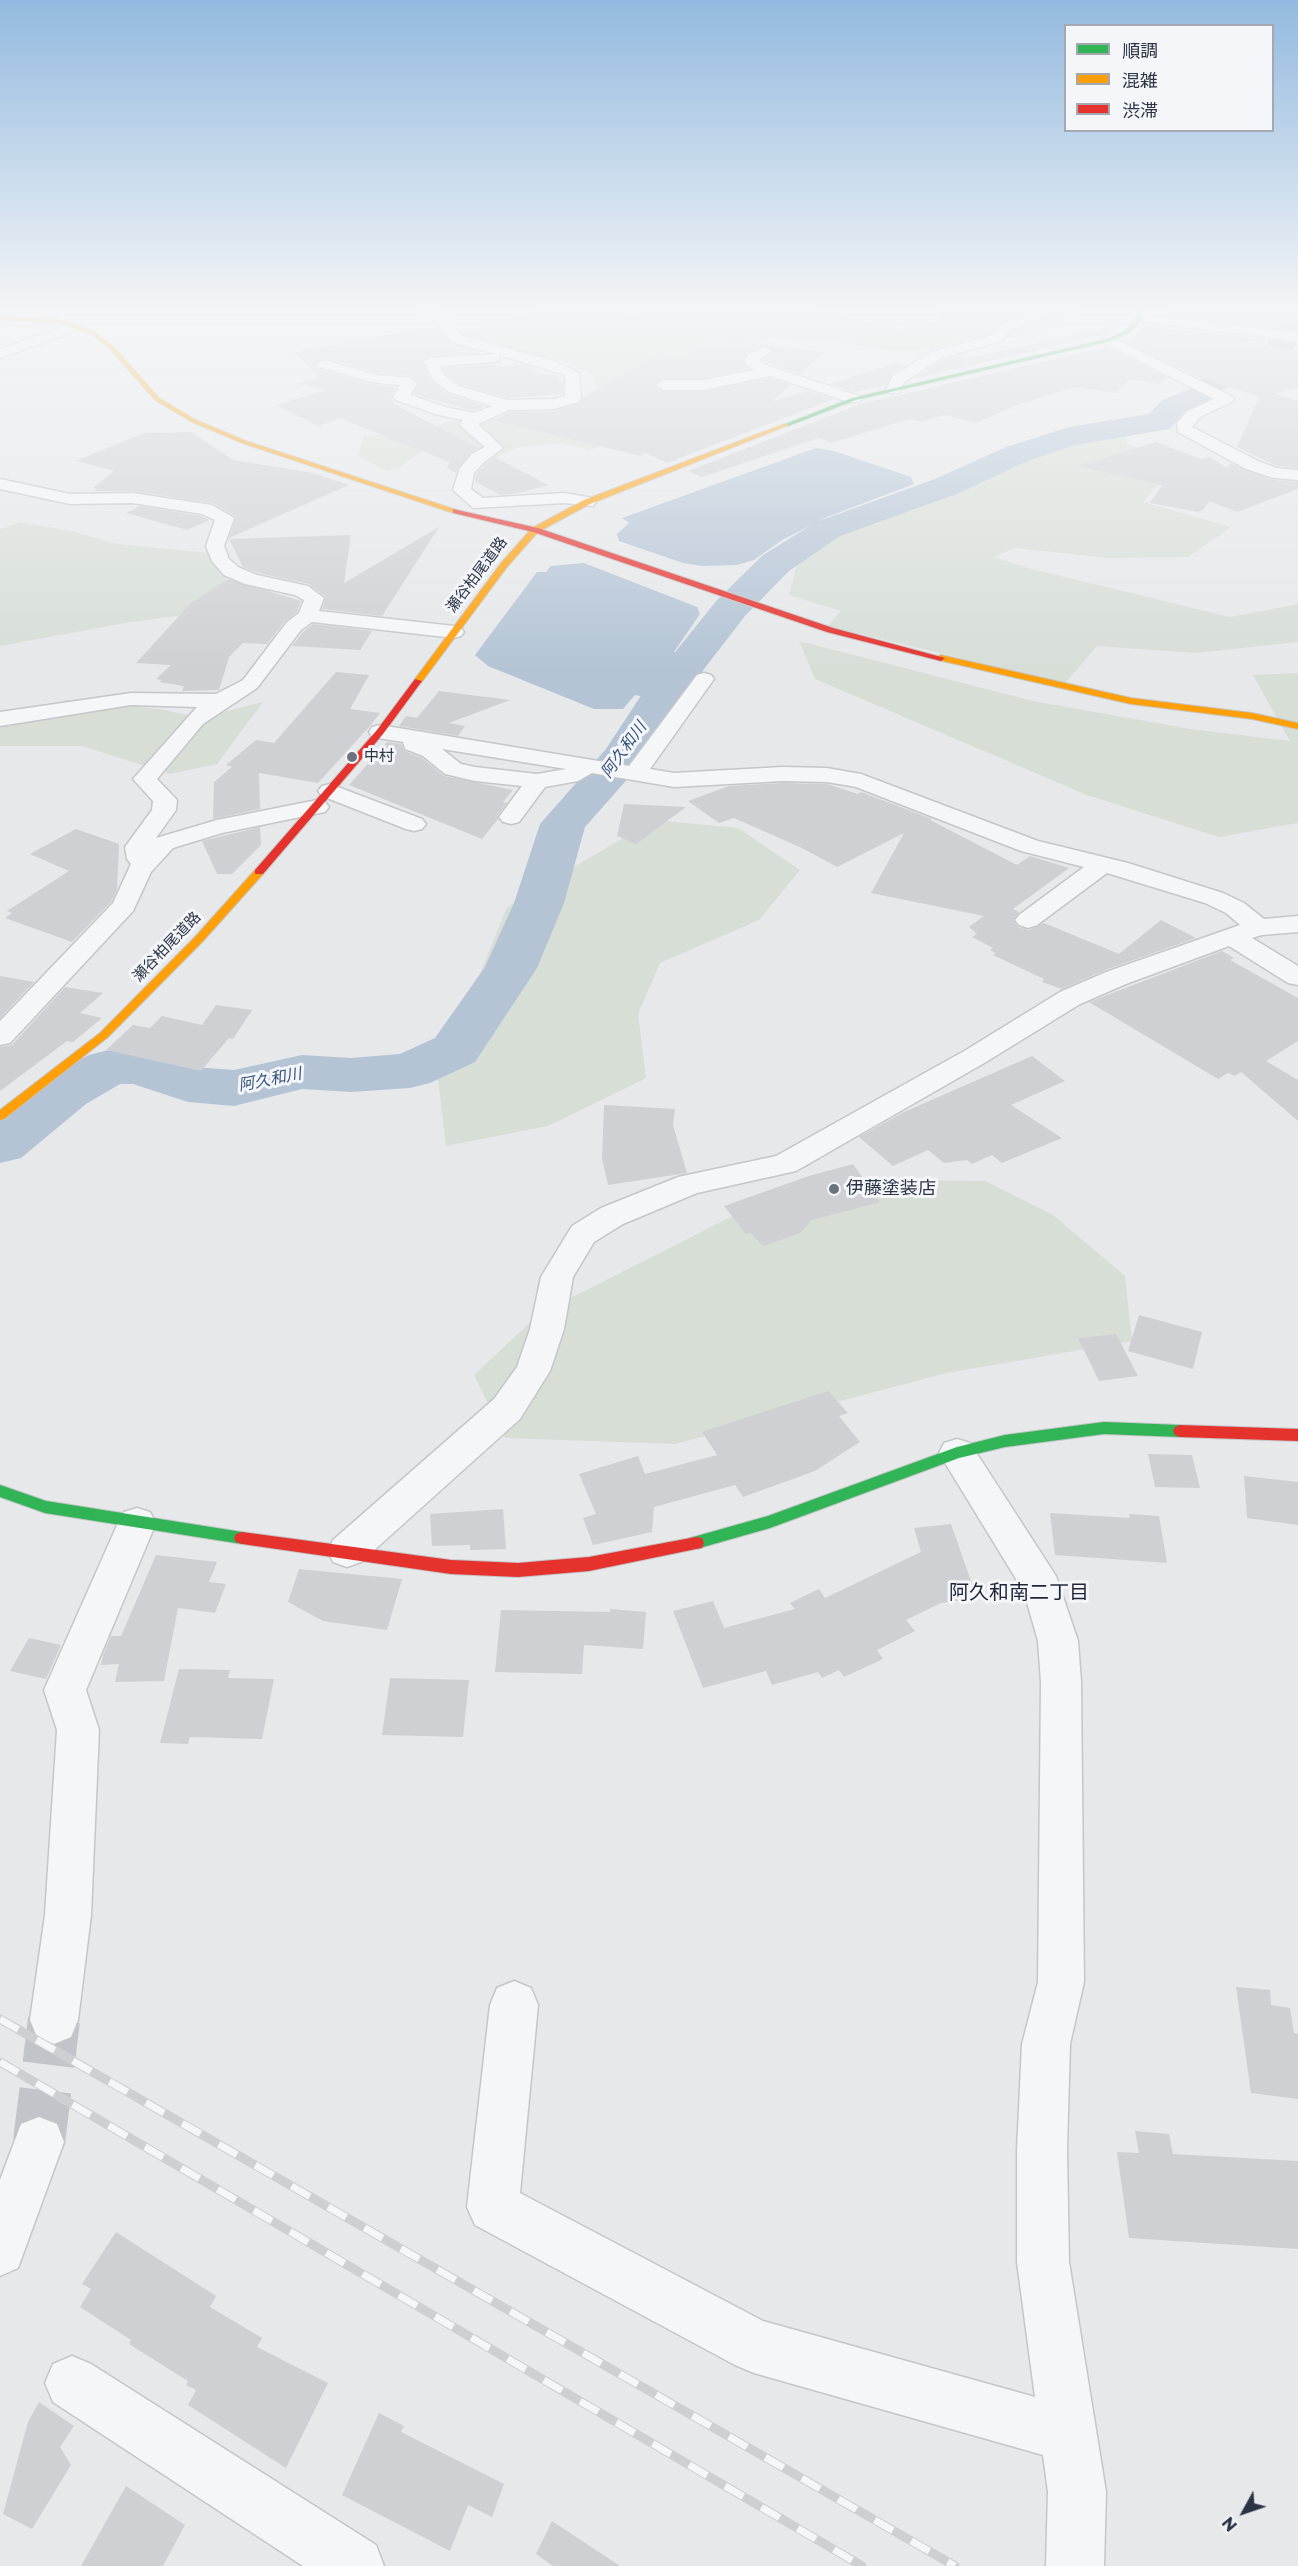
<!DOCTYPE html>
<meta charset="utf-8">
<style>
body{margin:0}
#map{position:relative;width:1298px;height:2566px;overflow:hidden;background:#e6e8ea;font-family:Montserrat,"Noto Sans JP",sans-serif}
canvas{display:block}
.legend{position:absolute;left:1064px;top:24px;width:210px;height:108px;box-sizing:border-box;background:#f4f6f9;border:2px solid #a4a8b1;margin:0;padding:8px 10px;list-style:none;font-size:18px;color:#2b3445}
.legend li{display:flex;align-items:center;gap:12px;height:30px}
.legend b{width:30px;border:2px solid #a4a8b1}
.north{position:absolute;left:1214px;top:2482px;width:60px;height:60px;-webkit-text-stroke:4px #f4f6f9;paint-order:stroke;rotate:230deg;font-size:16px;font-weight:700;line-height:24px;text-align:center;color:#2b3445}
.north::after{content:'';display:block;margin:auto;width:21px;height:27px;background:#2b3445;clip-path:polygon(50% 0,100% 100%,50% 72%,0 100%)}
</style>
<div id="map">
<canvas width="1298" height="2566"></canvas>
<ul class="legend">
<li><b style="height:8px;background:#30b455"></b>順調</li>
<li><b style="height:8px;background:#ff9f0a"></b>混雑</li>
<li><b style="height:8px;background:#e5322d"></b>渋滞</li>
</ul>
<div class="north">N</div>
</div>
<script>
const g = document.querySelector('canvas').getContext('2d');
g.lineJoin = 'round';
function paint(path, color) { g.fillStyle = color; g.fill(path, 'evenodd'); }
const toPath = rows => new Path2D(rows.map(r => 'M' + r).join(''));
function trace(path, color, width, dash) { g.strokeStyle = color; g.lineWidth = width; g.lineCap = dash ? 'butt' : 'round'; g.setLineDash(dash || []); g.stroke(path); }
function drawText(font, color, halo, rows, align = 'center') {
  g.font = font + ' Montserrat,"Noto Sans JP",sans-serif'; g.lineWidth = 6; g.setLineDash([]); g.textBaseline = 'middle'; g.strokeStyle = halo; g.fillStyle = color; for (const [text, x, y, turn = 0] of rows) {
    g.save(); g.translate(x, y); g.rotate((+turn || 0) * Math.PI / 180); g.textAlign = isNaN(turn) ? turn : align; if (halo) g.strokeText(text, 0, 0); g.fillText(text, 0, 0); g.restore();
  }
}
paint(toPath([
 [542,310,808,310,901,329,940,320,941,310,1078,310,1047,330,997,341,917,351,885,350,838,340,768,339,724,348,701,370,752,387,722,407,589,450,561,443,515,448,490,461,491,470,427,448,399,468,386,471,358,455,364,436,410,434,450,421,525,417,572,406,600,394,592,374,566,361,514,353,448,350,448,336],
 [1126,434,1127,444,1172,461,1163,480,1143,502,1231,527,1188,557,1108,558,1015,548,994,557,1032,569,1230,617,1298,604,1298,642,1197,653,1097,646,1065,683,827,626,841,611,789,595,797,564,834,536,1075,440],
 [20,522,71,531,118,544,210,553,227,575,224,585,178,616,125,623,0,646,0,529],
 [799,641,1033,701,1190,729,1290,741,1253,675,1298,673,1298,823,1219,837,1087,795,815,679],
 [66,700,160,709,200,718,263,702,217,764,170,774,82,746,0,746,0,728],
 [653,820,738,828,800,870,759,920,660,963,638,1014,646,1078,548,1126,446,1146,438,1078,507,907],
 [806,1179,985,1181,1053,1215,1125,1276,1132,1341,947,1373,675,1444,505,1438,474,1375,539,1314]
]), '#d6ded6');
paint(toPath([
 [816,448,834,451,911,477,914,484,827,517,782,540,754,560,737,565,702,566,683,563,619,541,617,534,629,523,622,518],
 [584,563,697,607,700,614,674,652,694,655,659,700,635,695,623,709,594,709,488,666,475,655,537,572,546,572,551,566]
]), '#b4c4d5');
paint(toPath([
 [1287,310,1298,310,1298,337,1291,357,1281,366,1222,390,1215,400,1184,412,1170,429,1075,445,1028,461,959,493,840,536,789,571,745,616,677,704,639,766,585,827,564,903,537,968,475,1062,430,1083,410,1088,351,1092,302,1089,234,1106,188,1102,133,1084,120,1084,86,1104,21,1158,0,1163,0,1114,46,1078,89,1055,109,1050,139,1050,194,1067,234,1070,302,1055,351,1058,400,1054,435,1038,485,967,514,903,540,824,606,749,644,691,717,600,763,555,816,522,935,479,1006,447,1069,427,1149,414,1162,400,1193,388,1202,378,1261,354,1267,348,1268,341,1287,310]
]), '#b4c4d5');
paint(toPath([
 [1170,310,1298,310,1298,315,1281,329,1166,315],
 [1125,323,1103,335,913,379,942,360,960,355,969,358],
 [1144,326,1268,340,1262,344,1298,350,1298,388,1275,394,1298,401,1298,468,1277,466,1237,447,1259,397,1195,376,1124,341,1134,337],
 [428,328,439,329,454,345,457,352,482,353,430,356,422,361,431,381,448,394,485,406,474,411,413,394,419,383,411,376,377,373,325,358,315,365,318,369,370,384,396,387,391,397,394,404,478,448,470,453,456,473,447,468,449,462,340,418,318,426,276,405,326,390,300,384,320,376,294,352],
 [731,339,823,353,801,374,762,361,774,352,764,345,747,352,742,362,749,369,704,378,664,378,654,386,664,392,704,392,770,378,790,385,773,401,808,391,834,399,667,463,645,453,640,456,493,420,510,412,554,411,579,404,583,397,657,356,682,361,710,340,728,342],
 [1107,347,1167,377,1159,384,1129,379,1117,393,1075,387,1017,405,976,423,944,415,922,422,910,419,831,443,819,438,702,477,688,471,860,404],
 [895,363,907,365,891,375,886,385,855,392,830,384],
 [495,364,497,367,521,364,531,367,538,374,556,375,563,384,563,394,507,398,460,384,446,374,443,368],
 [192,432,233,460,313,473,349,485,229,538,236,517,213,503,133,491,94,491,97,489,93,488,114,471,76,461,144,433],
 [1156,442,1201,459,1209,457,1227,468,1230,463,1273,480,1298,482,1298,489,1237,512,1209,501,1204,509,1198,512,1150,503,1162,485,1077,466],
 [494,457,506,463,548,485,520,493,501,495,475,482,476,474],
 [140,506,201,516,210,520,187,530,126,513],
 [439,527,382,616,322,609,326,597,309,584,258,573,243,567,229,539,351,535,344,583],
 [228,579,301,601,297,612,285,621,267,644,243,643,229,657,219,690,182,691,184,686,159,682,162,680,156,679,171,665,136,663,190,604],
 [313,624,372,631,360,650,292,646,303,632],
 [336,672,369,675,350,709,380,713,370,726,318,783,259,773,260,809,213,819,214,782,232,767,226,765,256,740,274,743],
 [439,691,510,700,449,723,465,726,458,736,399,726,406,716,417,718],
 [387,742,401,744,404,751,422,758,444,776,513,790,503,802,507,803,497,816,498,819,482,839,349,785],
 [783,783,827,784,858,794,861,792,932,819,930,820,1017,865,1030,856,1069,868,1013,909,1019,912,1013,920,1018,927,1029,930,1044,923,1119,954,1161,920,1196,938,1105,970,1062,989,1042,982,1044,979,993,955,996,953,990,950,993,948,972,937,977,934,969,927,984,916,871,893,904,833,837,867,802,848,734,818,719,823,688,801,729,786],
 [624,804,686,807,636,844,617,836],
 [260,827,261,845,232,874,217,874,202,841],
 [76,829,119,844,117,890,111,902,72,942,5,918,12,913,7,911,69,871,30,854],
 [1222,951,1234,958,1230,960,1298,998,1298,1041,1266,1061,1298,1080,1298,1121,1241,1072,1235,1076,1228,1073,1218,1079,1089,1002],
 [0,976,34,982,0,1018],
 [65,987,103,993,80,1013,102,1018,73,1042,67,1041,0,1091,0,1047,12,1045],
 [216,1005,252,1010,233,1039,229,1038,201,1071,106,1050,133,1025,150,1028,162,1016,202,1025],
 [1032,1056,1065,1081,1011,1105,1062,1138,1002,1163,992,1155,972,1164,967,1160,944,1163,928,1150,893,1166,859,1137,902,1113],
 [604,1105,675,1109,673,1125,687,1173,608,1185,602,1158],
 [853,1164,880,1202,812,1220,800,1233,763,1246,751,1233,746,1234,724,1206,809,1176],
 [1139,1315,1202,1332,1193,1369,1128,1351],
 [1116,1334,1138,1376,1099,1381,1078,1338],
 [828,1391,848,1413,839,1416,860,1442,815,1471,743,1497,735,1485,654,1507,652,1532,593,1545,583,1518,596,1514,579,1474,638,1456,645,1474,717,1455,702,1432],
 [1148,1454,1192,1455,1200,1488,1155,1487],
 [1244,1476,1298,1482,1298,1525,1247,1518],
 [503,1509,506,1549,470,1550,470,1545,432,1546,430,1514],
 [1050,1513,1130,1518,1129,1514,1159,1516,1167,1563,1055,1555],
 [951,1524,977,1598,941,1603,906,1620,915,1631,877,1650,883,1659,844,1677,839,1670,822,1678,818,1672,772,1685,766,1671,703,1688,673,1611,713,1601,724,1628,795,1609,790,1603,819,1589,825,1598,921,1552,914,1528],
 [156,1555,217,1562,209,1582,226,1584,215,1613,178,1608,164,1681,115,1682,119,1664,101,1665,103,1655,111,1636,121,1636],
 [299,1569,402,1579,387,1630,323,1621,288,1602],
 [610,1609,646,1612,643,1649,584,1645,582,1674,495,1672,501,1610,610,1612],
 [29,1638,61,1645,46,1679,10,1671],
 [179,1669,230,1670,228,1678,274,1679,262,1739,190,1737,188,1744,160,1743],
 [390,1678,469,1680,463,1737,382,1735],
 [1236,1987,1270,1990,1271,2005,1290,2008,1294,2033,1298,2034,1298,2099,1251,2093],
 [1135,2131,1169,2134,1173,2154,1298,2161,1298,2249,1129,2238,1117,2152,1139,2153],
 [116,2232,216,2296,210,2307,262,2338,257,2347,328,2383,286,2468,188,2405,196,2390,186,2385,188,2381,129,2344,131,2340,80,2307,91,2289,82,2284],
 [39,2402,74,2426,60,2447,71,2465,32,2529,3,2514,28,2422],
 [379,2413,404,2426,401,2432,504,2484,492,2517,468,2505,450,2551,342,2495],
 [126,2486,185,2525,163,2566,81,2566],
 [552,2521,620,2566,553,2566,536,2554]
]), '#ced0d3');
trace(toPath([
 [39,2142,54,2020]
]), '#c1c4c9', 52, [52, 26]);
const street = toPath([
 [418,310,434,310,449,319,462,336,557,362,579,373,581,399,578,402,554,409,509,410,478,424,503,448,484,462,474,473,471,489,483,498,564,493,593,498,596,502,593,506,564,503,473,508,453,490,460,468,472,454,485,447,462,427,460,424,463,420,435,414,396,400,393,397,400,385,371,382,319,367,317,364,324,360,377,375,411,378,417,383,410,395,445,407,474,413,492,406,449,392,433,380,424,362,431,358,495,354,452,342,439,325,418,310],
 [499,355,565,375,565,396,554,399,507,400,459,386,444,375,440,366,494,362,499,361,499,355],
 [600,310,671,310,638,318,606,314,600,310],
 [1040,310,1061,310,1008,332,1000,342,941,358,904,382,899,393,889,393,886,390,892,377,931,352,990,336,998,326,1040,310],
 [1139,314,1298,333,1298,341,1134,321,1132,318,1139,314],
 [76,322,83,326,81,329,0,358,0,349,76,322],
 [1109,336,1231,396,1234,399,1231,402,1200,417,1192,427,1258,461,1276,468,1298,470,1298,480,1274,478,1246,469,1178,432,1177,423,1188,411,1214,399,1104,343,1104,337,1109,336],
 [765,347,772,351,760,359,760,363,859,396,862,399,859,402,849,402,770,376,704,390,664,390,656,385,664,380,704,380,754,370,744,362,749,353,765,347],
 [0,479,70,494,133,493,212,505,234,518,224,546,229,559,238,567,257,575,308,586,324,598,319,611,454,626,461,628,464,632,461,636,454,638,312,622,301,630,257,688,203,724,157,779,177,800,176,810,156,838,217,820,317,800,325,802,329,807,325,812,222,833,173,848,151,872,133,911,10,1043,0,1045,0,1021,113,903,131,864,127,859,125,847,152,810,153,801,133,779,197,707,131,705,0,726,0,712,131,693,216,694,243,680,287,622,299,613,304,600,295,595,245,584,224,575,212,561,206,546,215,520,202,514,133,503,70,504,0,489,0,479],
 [704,673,711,675,714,679,650,769,674,773,783,767,827,768,861,774,1038,841,1128,863,1223,893,1244,903,1264,919,1298,916,1298,932,1262,935,1252,938,1298,966,1298,985,1288,983,1229,946,1126,984,1080,1004,986,1062,796,1171,697,1193,623,1224,594,1242,573,1277,564,1329,550,1371,520,1419,361,1562,347,1567,333,1562,328,1551,333,1540,494,1399,517,1367,530,1329,541,1277,572,1226,601,1208,678,1177,776,1156,966,1050,1060,992,1106,972,1240,925,1226,913,1205,903,1107,873,1037,925,1028,928,1019,925,1015,920,1019,915,1084,867,1021,851,856,787,827,782,783,781,674,787,592,773,578,781,545,787,519,822,511,824,503,822,499,817,522,786,475,781,445,774,423,756,405,749,403,742,372,737,369,732,372,727,380,725,629,766,697,675,704,673],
 [442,749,566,769,537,774,475,767,461,764,442,749],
 [330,784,422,819,426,824,422,829,414,831,406,829,322,796,318,791,322,786,330,784],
 [957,1439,970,1443,1056,1576,1078,1641,1081,1682,1084,1982,1070,2044,1067,2150,1069,2262,1106,2492,1104,2566,1046,2566,1048,2492,1043,2455,754,2373,735,2365,475,2225,467,2207,490,2005,497,1988,514,1981,531,1988,538,2005,520,2193,763,2321,1035,2397,1017,2262,1017,2150,1022,2044,1038,1982,1041,1682,1038,1641,1024,1592,939,1453,944,1443,957,1439],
 [137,1508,150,1512,156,1523,86,1690,99,1730,91,1915,78,2020,71,2037,54,2044,37,2037,30,2020,45,1915,57,1730,44,1690,118,1523,124,1512,137,1508],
 [39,2117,57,2124,64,2142,18,2268,0,2276,0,2180,21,2124,39,2117],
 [72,2356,91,2364,376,2545,384,2566,303,2566,53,2402,45,2383,53,2364,72,2356]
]);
const fast = toPath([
 [1138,310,1144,310,1140,322,1129,333,1111,341,856,400,788,426,783,425,852,398,1107,339,1125,331,1135,320,1138,310],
 [1104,1422,1180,1425,1185,1427,1187,1431,1185,1435,1180,1437,1104,1434,1005,1447,959,1458,770,1528,696,1549,690,1548,688,1543,690,1538,768,1516,957,1447,1005,1435,1104,1422],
 [0,1485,46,1501,242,1532,248,1534,250,1538,248,1542,242,1544,45,1513,0,1497,0,1485]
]);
const slow = toPath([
 [0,316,59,319,95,332,113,346,159,398,196,420,246,441,460,511,453,513,242,443,192,422,155,400,109,348,91,334,58,323,0,320,0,316],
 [784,424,789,425,590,504,538,532,507,567,421,683,415,683,415,679,501,563,532,528,584,500,784,424],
 [941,655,1131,698,1252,713,1298,723,1298,729,1252,719,1131,704,938,660,938,656,941,655],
 [259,869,263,870,263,874,203,941,108,1037,4,1119,0,1120,0,1110,100,1033,195,937,255,870,259,869]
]);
const jam = toPath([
 [453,509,538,528,833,628,945,658,941,661,827,632,533,532,453,513,453,509],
 [415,679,422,681,383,734,263,874,255,874,255,870,377,730,415,679],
 [1180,1425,1298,1429,1298,1441,1180,1437,1175,1435,1173,1431,1175,1427,1180,1425],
 [242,1532,451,1560,518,1563,589,1557,696,1537,702,1538,704,1543,702,1548,696,1549,589,1571,518,1577,451,1574,242,1544,236,1542,234,1538,236,1534,242,1532]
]);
trace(street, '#c4c6c8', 3);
trace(fast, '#c4c6c8', 2);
trace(slow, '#c4c6c8', 2);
trace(jam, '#c4c6c8', 2);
paint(street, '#f5f6f7');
paint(fast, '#30b455');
paint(slow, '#ff9f0a');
paint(jam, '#e5322d');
const rail = toPath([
 [0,2019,955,2566],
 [0,2062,862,2566]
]);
trace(rail, '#cecfd2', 9);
trace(rail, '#f4f6f9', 7, [21]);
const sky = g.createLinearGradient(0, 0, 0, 670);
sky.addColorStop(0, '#93bae0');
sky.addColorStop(0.46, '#f4f5f6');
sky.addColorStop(1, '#f4f5f600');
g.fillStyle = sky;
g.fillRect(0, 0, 1298, 670);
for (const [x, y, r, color] of [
 [352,757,6,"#6c737f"],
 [834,1189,6,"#6c737f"]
]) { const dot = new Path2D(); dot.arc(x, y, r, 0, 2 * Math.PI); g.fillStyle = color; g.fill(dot); trace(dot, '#f4f6f9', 2); }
drawText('15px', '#2b3445', '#f4f6f9', [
 ["瀬谷柏尾道路",477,575,-53],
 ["瀬谷柏尾道路",167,947,-46]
]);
drawText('15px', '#2b3445', '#f4f6f9', [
 ["中村",364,757]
], 'left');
drawText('italic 16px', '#34527a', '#f4f6f9', [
 ["阿久和川",624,750,-54],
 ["阿久和川",270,1080,-11]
]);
drawText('18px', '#2b3445', '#f4f6f9', [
 ["伊藤塗装店",846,1189]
], 'left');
drawText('20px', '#1d2536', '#f4f6f9', [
 ["阿久和南二丁目",1019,1593]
]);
</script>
